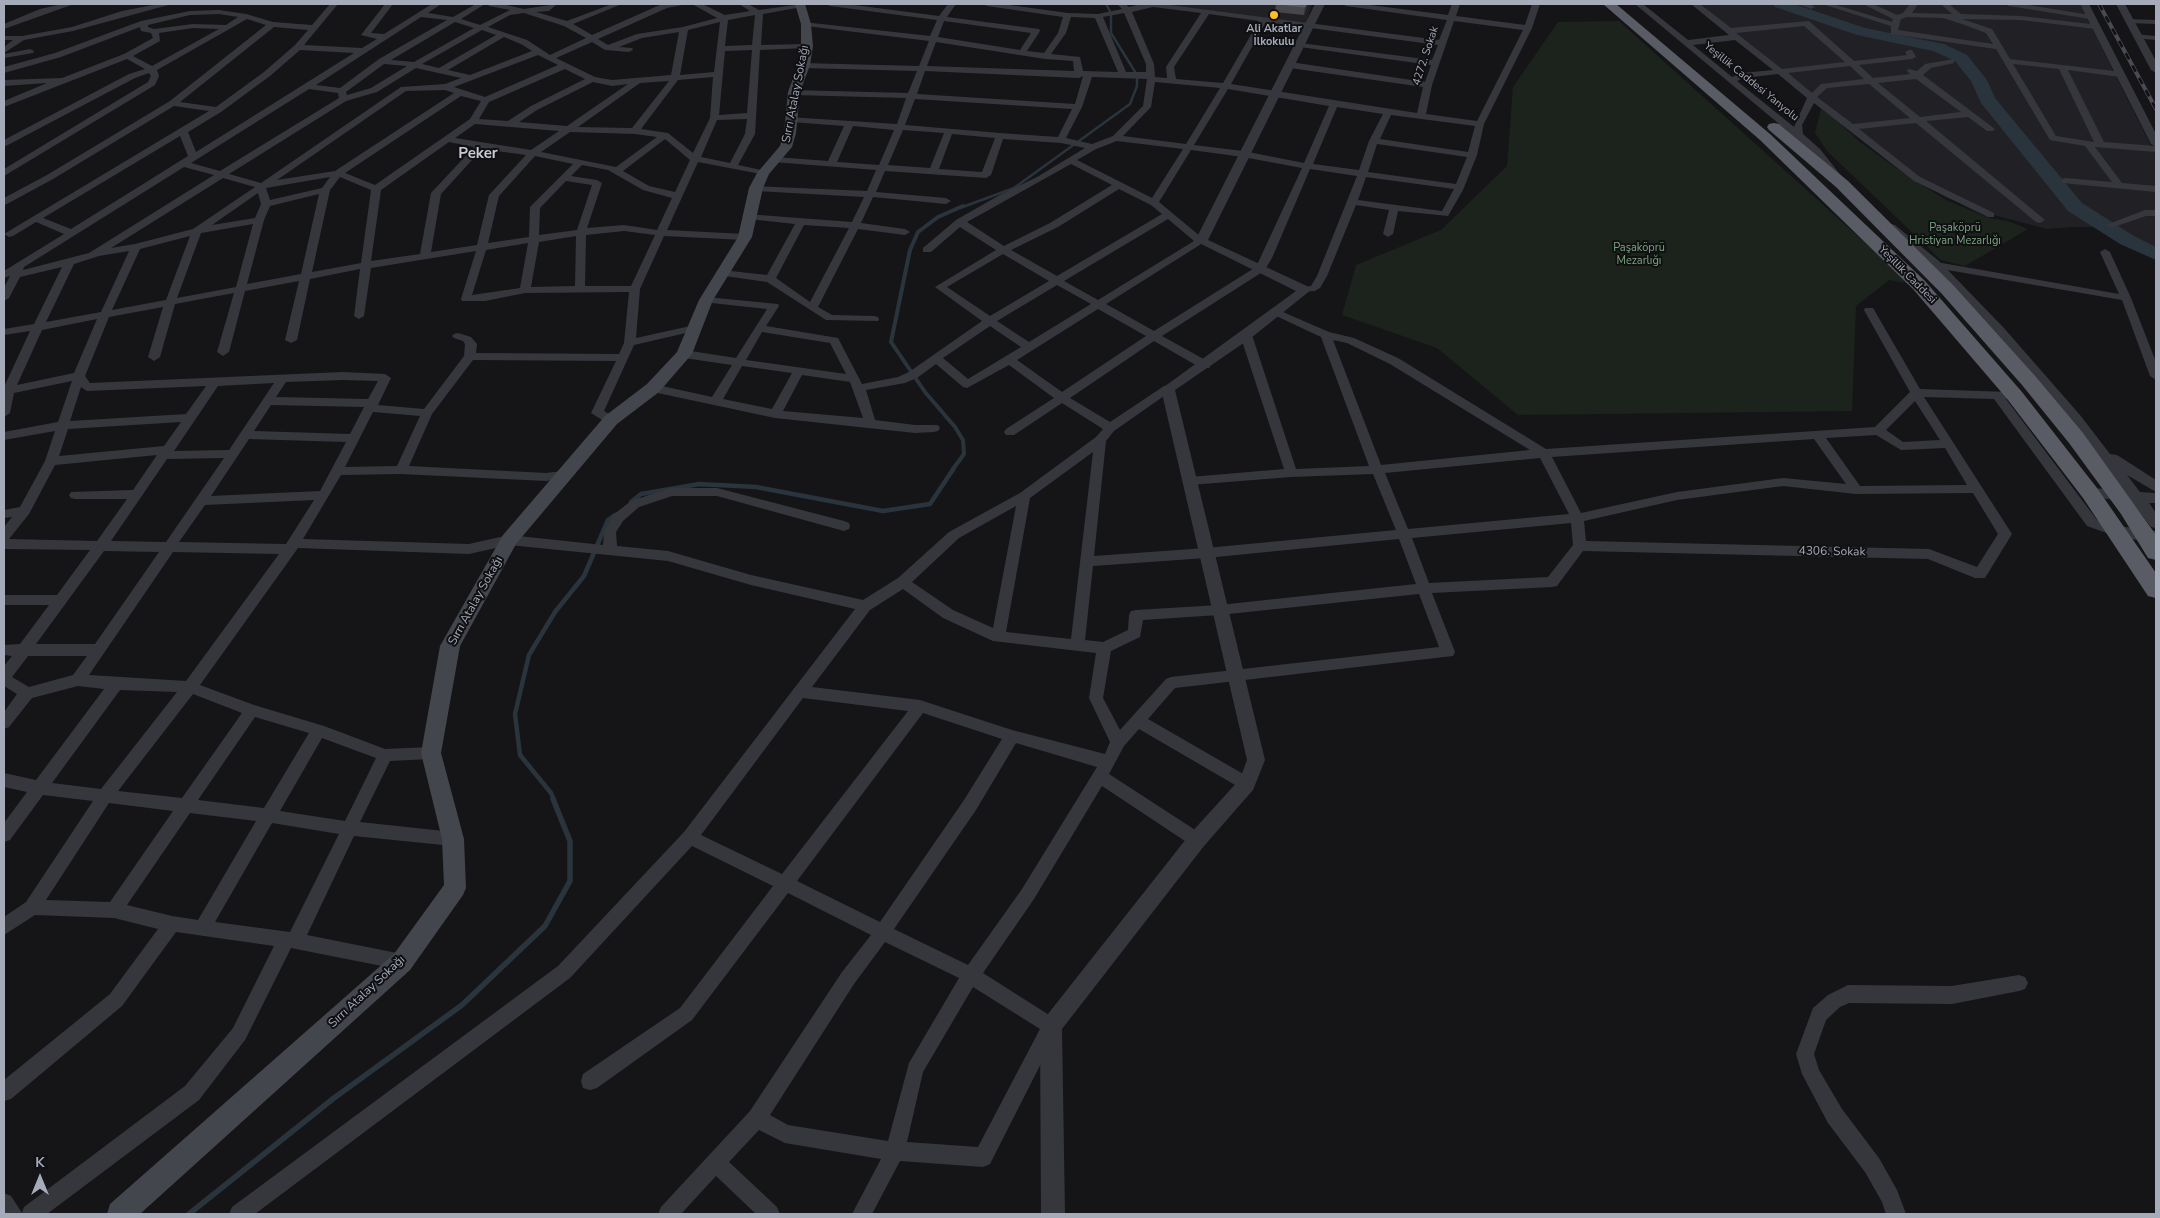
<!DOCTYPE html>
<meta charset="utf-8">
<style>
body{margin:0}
#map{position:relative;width:2160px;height:1218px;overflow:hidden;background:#151518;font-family:"Nunito Sans",sans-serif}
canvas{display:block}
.frame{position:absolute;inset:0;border:5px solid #a6abb9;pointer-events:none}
.north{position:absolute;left:15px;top:1153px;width:50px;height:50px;-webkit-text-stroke:4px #101013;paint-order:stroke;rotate:0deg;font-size:14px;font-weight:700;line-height:20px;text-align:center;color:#a6abb9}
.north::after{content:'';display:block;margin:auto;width:18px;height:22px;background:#a6abb9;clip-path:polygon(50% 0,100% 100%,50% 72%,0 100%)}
</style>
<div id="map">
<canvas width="2160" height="1218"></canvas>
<div class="frame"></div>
<div class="north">K</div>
</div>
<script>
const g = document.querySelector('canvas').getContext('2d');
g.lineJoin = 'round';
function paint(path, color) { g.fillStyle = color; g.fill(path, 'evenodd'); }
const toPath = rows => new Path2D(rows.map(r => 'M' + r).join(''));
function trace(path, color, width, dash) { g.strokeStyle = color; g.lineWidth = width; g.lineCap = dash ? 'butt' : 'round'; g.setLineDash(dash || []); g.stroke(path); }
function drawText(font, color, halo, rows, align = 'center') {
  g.font = font + ' "Nunito Sans",sans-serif'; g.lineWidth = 4; g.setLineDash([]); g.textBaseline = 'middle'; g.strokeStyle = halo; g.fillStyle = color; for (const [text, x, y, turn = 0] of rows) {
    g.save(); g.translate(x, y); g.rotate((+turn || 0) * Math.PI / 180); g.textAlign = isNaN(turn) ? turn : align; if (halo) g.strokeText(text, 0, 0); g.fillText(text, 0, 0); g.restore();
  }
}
paint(toPath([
 [1174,4,1312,4,1306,23,1172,6],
 [1699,4,2080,4,2156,156,2156,250,2142,245,2110,227,2073,227,2047,229,1997,216,1945,197,1889,159]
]), '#212125');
paint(toPath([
 [1619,21,1911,284,1889,280,1856,306,1852,411,1518,415,1437,348,1342,315,1356,265,1441,230,1507,166,1513,87,1558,22],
 [1821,109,1832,116,1860,142,1909,177,1946,200,1989,218,2008,221,2028,229,1965,266,1941,260,1827,151,1815,133]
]), '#1b231c');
trace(toPath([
 [960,208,1014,188,1130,104,1137,86,1137,75,1111,33,1111,13,1106,4]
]), '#2a343d', 2.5);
trace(toPath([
 [953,469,964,454,963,440,955,427,925,392,891,342,910,250,918,232,938,217,963,206]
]), '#2a343d', 4);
trace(toPath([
 [631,502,641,494,699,484,756,487,883,511,930,504,954,468],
 [554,800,551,793,520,755,515,714,529,655,555,612,584,576,608,520,615,515]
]), '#2a343d', 4.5);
trace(toPath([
 [189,1214,334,1098,462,1005,545,926,570,881,570,841,553,799]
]), '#2a343d', 5.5);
paint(toPath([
 [1773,4,1794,4,1865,28,1944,44,1967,55,1987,80,1995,98,2082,203,2134,236,2156,247,2156,260,2120,244,2068,211,1981,103,1971,81,1955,61,1933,51,1857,35,1775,7,1773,4]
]), '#2a343d');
paint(toPath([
 [62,4,74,4,4,29,4,24,40,9,62,4],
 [158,4,172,4,73,31,24,40,4,53,4,47,13,40,4,40,4,36,22,36,72,27,122,11,158,4],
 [330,4,338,4,304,45,362,48,377,39,361,35,385,4,393,4,371,33,384,34,432,4,441,4,428,13,453,17,476,4,485,4,461,19,480,25,510,10,489,6,488,4,502,4,524,9,557,4,549,11,536,12,567,21,612,4,622,4,573,24,592,35,662,4,687,4,667,8,598,39,608,45,637,34,683,27,717,18,692,4,702,4,725,15,750,11,739,4,748,4,759,10,802,4,802,7,763,14,761,45,807,44,811,46,807,48,760,50,755,134,738,165,766,171,766,175,698,162,667,230,745,234,750,237,745,240,664,236,640,289,636,338,695,325,700,328,699,330,634,345,604,411,615,417,617,420,615,423,607,423,591,413,616,361,473,360,432,414,409,466,546,473,563,471,569,475,567,478,546,481,401,474,341,475,303,539,469,544,509,535,603,545,604,532,613,515,631,501,671,488,717,488,844,521,849,523,850,526,849,529,844,531,717,496,672,496,639,507,623,521,616,532,617,546,668,551,751,575,863,600,898,578,949,532,1020,493,1096,437,1103,429,1062,403,1014,435,1006,435,1004,432,1006,429,1054,398,1009,365,967,388,963,387,936,364,917,378,905,383,866,390,875,420,915,425,938,425,940,428,938,431,934,432,915,433,775,418,653,392,647,388,653,384,712,397,732,365,684,358,678,354,684,350,736,358,767,309,702,302,701,300,702,298,706,297,778,304,779,306,766,326,838,338,862,384,898,377,909,372,982,321,935,287,996,250,960,227,931,252,923,252,923,248,956,220,998,196,1037,177,1085,148,1061,143,1003,139,991,175,986,178,885,171,876,192,946,198,951,201,946,204,873,197,861,223,905,229,910,232,905,235,858,229,818,307,832,315,874,316,878,317,879,319,878,321,826,320,767,282,718,275,717,273,718,271,722,270,767,275,795,224,749,219,744,216,746,214,852,222,864,197,756,191,751,188,753,186,867,191,876,170,773,162,773,158,776,157,828,161,844,126,791,122,788,121,788,117,897,124,906,98,794,95,790,92,791,90,908,93,917,71,804,68,801,67,801,63,919,66,929,41,806,26,803,26,803,22,930,36,937,20,830,6,826,4,846,4,939,16,948,4,956,4,947,17,1039,29,1040,31,1027,51,1044,53,1058,33,1063,17,987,6,983,4,1002,4,1068,13,1098,14,1122,9,1117,4,1125,4,1129,7,1141,4,1162,4,1439,40,1447,20,1346,6,1342,4,1362,4,1448,15,1452,4,1460,4,1456,16,1525,25,1532,4,1540,4,1532,28,1484,124,1477,155,1463,190,1448,216,1398,211,1393,234,1388,237,1383,234,1389,210,1356,205,1327,276,1320,288,1315,291,1301,292,1300,290,1301,288,1311,286,1317,276,1357,176,1310,169,1272,258,1264,271,1162,336,1209,362,1211,365,1209,368,1201,368,1154,341,1070,398,1110,422,1164,386,1168,385,1174,389,1114,431,1106,441,1094,556,1206,548,1396,530,1373,474,1291,477,1190,485,1184,481,1190,477,1284,469,1240,335,1246,332,1252,335,1296,469,1369,466,1321,337,1272,314,1271,312,1276,309,1329,332,1354,338,1398,358,1546,449,1875,427,1910,392,1864,310,1865,308,1873,308,1920,389,2009,392,2011,395,2006,399,2097,520,2123,529,2124,532,2123,535,2118,537,2087,526,1994,399,1924,397,2012,534,1985,578,1975,578,1928,559,1583,551,1557,586,1552,587,1432,593,1455,652,1453,656,1175,688,1148,719,1252,779,1255,784,1252,789,1247,791,1242,789,1139,729,1124,746,1109,774,1203,835,1205,840,1203,845,1197,847,1191,845,1102,786,1034,899,983,973,1057,1020,1060,1026,990,1164,983,1167,900,1161,872,1214,852,1214,881,1159,785,1143,759,1130,729,1162,777,1207,780,1214,756,1214,716,1176,681,1214,658,1214,661,1207,750,1111,842,972,871,935,788,893,692,1020,597,1088,590,1090,583,1088,581,1081,583,1074,680,1008,773,886,692,846,570,978,255,1214,229,1214,232,1207,558,966,684,832,855,609,751,585,668,561,509,545,469,554,298,548,200,685,254,705,324,726,385,749,431,747,436,748,439,753,436,758,431,759,390,761,360,822,453,832,459,834,461,839,459,844,453,846,354,836,307,935,402,954,408,956,411,962,408,968,402,970,291,948,245,1040,199,1100,47,1214,4,1214,4,1193,11,1196,22,1213,24,1207,185,1086,233,1028,274,946,176,932,122,1006,11,1099,4,1101,4,1080,110,994,158,929,114,918,35,915,4,935,4,917,26,902,93,801,43,795,10,840,4,842,4,823,27,792,4,787,4,773,36,780,104,689,78,686,32,698,9,727,4,729,4,712,17,694,4,686,4,666,12,656,4,655,4,645,20,644,49,605,4,605,4,595,57,595,90,550,4,549,4,527,12,517,4,518,4,510,20,507,45,461,55,431,4,440,4,432,58,422,72,381,14,393,10,413,4,417,4,387,30,331,4,335,4,329,34,324,62,267,20,277,9,298,4,301,4,288,10,276,4,278,4,271,64,234,36,222,13,236,9,237,4,234,209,111,174,106,53,179,7,204,4,205,4,198,47,175,170,101,266,25,247,19,157,70,159,76,155,85,4,176,4,169,148,82,151,76,149,73,135,78,4,147,4,140,129,74,145,69,127,59,4,107,4,101,47,83,4,86,4,80,62,78,124,54,153,38,151,33,141,31,140,27,61,57,4,73,4,67,55,53,141,21,190,11,219,10,246,14,273,22,312,25,330,4],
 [1153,7,1201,13,1166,67,1167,78,1155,77,1154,64,1132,12,1153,7],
 [524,13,564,26,586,38,550,55,527,40,488,27,510,15,524,13],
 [1124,13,1146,64,1146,72,1126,72,1103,17,1124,13],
 [219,14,238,17,226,25,193,24,154,29,148,27,148,25,190,15,219,14],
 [1209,14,1259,21,1223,83,1176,79,1174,67,1209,14],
 [755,15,752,45,725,46,728,20,755,15],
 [421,17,447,20,379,59,340,88,316,85,421,17],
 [1071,17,1095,18,1118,72,1083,71,1080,57,1051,54,1066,33,1071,17],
 [944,21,1031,33,1020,50,938,37,944,21],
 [1454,21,1523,30,1477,121,1426,114,1432,85,1454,21],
 [455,22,474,28,414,62,391,60,455,22],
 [720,22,714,72,680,75,688,30,720,22],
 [1266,22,1438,45,1432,60,1300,43,1296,45,1300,47,1431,65,1425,82,1290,62,1286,65,1290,68,1423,87,1417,113,1231,84,1266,22],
 [274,27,308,30,295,45,264,72,216,107,180,102,274,27],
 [193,28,219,29,152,66,133,56,160,41,159,33,193,28],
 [482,30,496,35,439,68,422,64,482,30],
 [679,32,671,75,612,80,595,77,556,58,592,42,605,50,629,52,633,50,632,48,619,47,642,38,679,32],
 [504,37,521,44,532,51,470,75,448,70,504,37],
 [936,42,1045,59,1073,61,1074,71,927,66,936,42],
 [300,50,354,53,196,152,188,132,221,112,270,76,300,50],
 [752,50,747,113,719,115,725,51,752,50],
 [538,55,558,65,485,97,454,87,538,55],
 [384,64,407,66,371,88,347,95,346,92,384,64],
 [416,68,461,78,445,84,401,87,261,183,229,174,346,101,377,92,416,68],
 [565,69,585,79,531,106,508,121,479,119,489,102,565,69],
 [925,71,1079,78,1083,76,1075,104,917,94,925,71],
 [713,77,710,118,693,153,668,133,641,129,678,80,713,77],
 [1092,77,1147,79,1143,106,1113,136,1092,144,1066,138,1082,107,1092,77],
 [669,81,632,128,578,127,640,83,669,81],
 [593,82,612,86,628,84,567,126,519,122,537,110,593,82],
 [1155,82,1220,88,1186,144,1123,136,1151,107,1155,82],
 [309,89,338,93,339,98,220,171,191,163,309,89],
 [1228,89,1329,106,1304,163,1243,151,1194,145,1228,89],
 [445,90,454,93,335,171,277,180,406,91,445,90],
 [461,96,481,101,470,119,375,185,345,173,461,96],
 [915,99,1072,109,1058,137,1000,133,905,125,915,99],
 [1337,107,1383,114,1369,141,1359,170,1313,164,1337,107],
 [1391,115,1475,126,1468,152,1380,139,1391,115],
 [747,119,745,134,730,163,701,157,717,120,747,119],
 [475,124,559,131,531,150,455,138,475,124],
 [853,126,894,130,879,165,837,162,853,126],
 [903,130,944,133,930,168,888,165,903,130],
 [570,132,635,134,657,137,616,167,541,152,570,132],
 [952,134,995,138,982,172,939,169,952,134],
 [180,136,188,156,71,229,43,218,180,136],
 [665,139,690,160,675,192,649,186,623,171,665,139],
 [1117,141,1183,149,1152,198,1077,160,1096,149,1117,141],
 [449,142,474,147,431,193,420,254,371,261,381,190,449,142],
 [1377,144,1467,157,1456,184,1368,172,1377,144],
 [482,149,526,155,489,195,477,245,431,252,441,194,482,149],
 [1191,150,1243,157,1302,168,1256,267,1154,331,1106,304,1206,241,1159,202,1191,150],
 [535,156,573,164,530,207,529,237,488,243,499,196,535,156],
 [1071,164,1112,185,1050,223,1004,246,967,222,1071,164],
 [582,165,608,170,643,190,672,198,657,230,624,225,587,228,602,183,597,180,571,176,582,165],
 [184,167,214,175,89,253,23,270,24,267,184,167],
 [330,177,322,188,270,200,266,188,330,177],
 [340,177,371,190,361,263,312,272,330,190,340,177],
 [1366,177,1454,189,1442,211,1358,200,1366,177],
 [223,178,255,187,193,229,135,244,111,248,223,178],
 [566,181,592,185,577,230,539,235,540,208,566,181],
 [1119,189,1151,205,1162,214,1057,276,1011,250,1058,227,1119,189],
 [258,193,261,204,255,218,212,225,258,193],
 [319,194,301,274,247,284,264,220,270,206,319,194],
 [1168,219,1194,241,1098,300,1064,281,1168,219],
 [253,224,236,287,177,298,201,233,253,224],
 [804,225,849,228,810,302,776,278,804,225],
 [624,231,655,235,631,286,585,286,586,235,624,231],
 [190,236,166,300,112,310,140,249,190,236],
 [576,236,575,286,531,287,539,242,576,236],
 [528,243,520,288,472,295,486,250,528,243],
 [129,251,101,312,46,322,74,264,99,256,129,251],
 [476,251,461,299,462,301,485,301,525,293,629,292,624,343,619,354,476,353,477,344,471,337,458,333,454,334,452,336,454,338,463,341,465,344,464,356,424,409,378,405,391,378,385,374,343,372,90,383,85,376,109,317,163,307,148,357,154,361,160,357,175,304,234,293,217,352,223,356,229,352,245,291,299,281,285,340,291,343,297,340,310,279,360,269,354,316,359,319,364,316,371,268,476,251],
 [1003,254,1049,281,990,316,947,287,1003,254],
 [1057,285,1091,304,1029,342,997,321,1057,285],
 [1098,309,1146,336,1062,392,1017,360,1098,309],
 [97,319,74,373,17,385,42,330,97,319],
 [990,326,1021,347,968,379,943,358,990,326],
 [762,332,830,343,846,374,746,360,762,332],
 [1333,340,1347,343,1390,364,1530,450,1381,465,1333,340],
 [742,366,792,373,772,409,723,399,742,366],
 [802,375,850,382,863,418,783,411,802,375],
 [343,380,378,381,368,399,276,397,286,382,343,380],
 [274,383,229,450,174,451,218,386,274,383],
 [206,386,186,414,70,421,81,387,87,391,206,386],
 [1915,401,1940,440,1903,442,1886,430,1915,401],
 [271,405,364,407,350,434,254,431,271,405],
 [373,412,420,416,397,466,345,467,373,412],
 [181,422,164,446,59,456,68,429,181,422],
 [1876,435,1901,450,1945,448,1967,485,1860,486,1826,438,1876,435],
 [249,439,346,442,320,491,211,496,249,439],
 [1814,439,1846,484,1783,478,1677,492,1581,513,1552,457,1814,439],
 [1093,452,1071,639,1006,632,1030,498,1093,452],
 [157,455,133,490,71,492,69,495,71,498,75,499,127,499,97,541,9,539,29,514,55,465,157,455],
 [224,458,166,542,111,541,167,459,224,458],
 [1540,458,1569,514,1408,529,1385,473,1540,458],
 [1783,486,1856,494,1973,493,1998,534,1977,567,1929,549,1586,541,1584,521,1677,500,1783,486],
 [314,500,286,544,179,542,205,505,314,500],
 [1016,506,993,628,953,610,912,582,959,538,1016,506],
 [1571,523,1573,545,1548,577,1429,583,1412,538,1571,523],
 [1399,539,1416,584,1219,605,1136,610,1131,611,1129,615,1128,630,1103,642,1085,640,1093,566,1206,558,1399,539],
 [104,551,159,552,95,644,36,644,104,551],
 [173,552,279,554,186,681,89,675,173,552],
 [903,589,943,618,993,641,1096,653,1089,698,1110,742,1105,754,1012,730,920,700,812,687,870,610,903,589],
 [1419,594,1439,647,1171,677,1166,679,1120,730,1103,698,1111,651,1140,637,1143,620,1219,615,1419,594],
 [28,656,87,656,73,675,29,687,12,677,28,656],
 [120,690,177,692,101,789,52,783,120,690],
 [193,694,242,713,182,798,118,791,193,694],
 [803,698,908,711,782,874,701,835,803,698],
 [923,713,1002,739,964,800,880,922,797,881,923,713],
 [255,717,309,733,264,808,198,800,255,717],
 [322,738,376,758,345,821,280,811,322,738],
 [1016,743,1097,767,1022,889,968,965,894,929,976,810,1016,743],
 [109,803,173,811,110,902,46,900,109,803],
 [190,813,256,821,198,920,172,916,127,905,190,813],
 [272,823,339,834,290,932,215,922,272,823],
 [885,942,959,978,909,1063,888,1141,788,1125,770,1115,854,984,885,942],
 [973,987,1040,1029,978,1147,907,1142,923,1072,973,987],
 [1635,4,1643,4,1688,40,1729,35,1691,4,1700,4,1731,28,1809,21,1854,61,1907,55,1905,52,1909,50,1912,50,1916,57,1912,59,1859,65,1873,78,1910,74,1907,71,1908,69,1917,71,1925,64,1954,59,1954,63,1931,68,1923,75,1995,129,1993,131,1987,131,1968,117,1926,121,2045,220,2040,223,2036,222,1916,123,1859,129,1920,177,1994,213,1994,217,1988,217,1914,181,1814,103,1802,125,1803,134,1820,149,1843,178,1841,180,1835,180,1814,153,1635,4],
 [1804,26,1845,62,1782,69,1736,33,1804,26],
 [1735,40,1773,70,1742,73,1732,77,1693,45,1735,40],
 [1850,66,1864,79,1821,84,1812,93,1788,73,1850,66],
 [1778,74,1807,98,1794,127,1737,81,1744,78,1778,74],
 [1916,79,1961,112,1920,117,1878,83,1916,79],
 [1869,84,1910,118,1853,124,1817,97,1827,88,1869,84],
 [1798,4,1809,4,1815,7,1811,9,1798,4],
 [1822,4,1833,4,1892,22,1893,19,1863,4,1873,4,1897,15,1903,13,1910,4,1918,4,1912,13,1952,14,1941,4,1949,4,1961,14,2021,16,2099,25,2100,27,2096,29,2021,20,1962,19,1992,29,2010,59,2123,72,2123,76,2120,77,2068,70,2104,142,2156,146,2156,152,2095,147,2122,183,2156,186,2156,192,2062,183,2062,179,2065,178,2112,182,2085,146,2050,140,1996,49,1891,34,1891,26,1822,4],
 [1907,17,1943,18,1965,25,1986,33,1993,44,1898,30,1901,19,1907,17],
 [2013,64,2059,69,2094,142,2056,136,2013,64],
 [2005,4,2022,4,2090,15,2094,17,2090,19,2009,6,2005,4],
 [2126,19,2156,20,2156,24,2129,23,2126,23,2126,19],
 [2134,34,2156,36,2156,40,2134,38,2134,34],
 [30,49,34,51,33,53,4,58,4,54,30,49],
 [2145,210,2156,210,2156,216,2146,216,2111,228,2106,225,2145,210],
 [2105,249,2110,252,2131,298,2156,362,2156,380,2150,376,2122,300,1936,268,1931,265,1936,262,2119,294,2100,252,2105,249],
 [2019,975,2025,977,2028,983,2025,989,2019,991,1952,1004,1849,1003,1840,1007,1826,1020,1814,1054,1819,1070,1842,1109,1879,1158,1897,1190,1906,1214,1886,1214,1882,1202,1865,1172,1828,1123,1802,1074,1796,1054,1813,1008,1828,995,1848,985,1952,986,2019,975]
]), '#36373d');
paint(toPath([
 [1315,4,1325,4,1208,240,1309,287,1311,290,1251,338,1175,390,1265,760,1253,790,1204,846,1062,1029,1065,1214,1041,1214,1040,1026,1044,1019,1190,834,1240,779,1247,760,1161,389,1296,291,1195,241,1315,4],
 [2080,4,2089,4,2156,134,2156,147,2151,144,2080,4],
 [2116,4,2125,4,2156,61,2156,73,2151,70,2116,4],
 [1891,224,1895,225,1940,262,2003,327,2080,415,2110,454,2117,455,2156,480,2156,492,2127,475,2140,492,2156,493,2156,503,2149,503,2156,513,2156,528,2151,527,2131,501,2085,497,2083,493,2085,489,2090,488,2123,490,2070,421,1993,333,1932,268,1887,231,1885,228,1891,224],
 [2118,526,2156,531,2156,543,2113,536,2110,532,2113,528,2118,526]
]), '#36373d');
paint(toPath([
 [795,4,805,4,811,24,813,46,810,65,800,92,796,133,792,147,769,174,763,188,752,237,713,300,692,354,659,392,617,424,516,544,460,646,441,753,464,839,466,888,463,895,410,970,140,1214,107,1214,110,1204,394,954,444,885,442,839,421,753,440,646,503,535,605,416,647,384,677,352,699,300,738,237,749,188,757,173,780,146,784,133,788,92,798,65,801,46,801,24,795,4]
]), '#44464d');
paint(toPath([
 [1603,4,1616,4,1770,134,1925,281,2022,392,2097,488,2156,573,2156,598,2148,596,2083,498,2008,400,1913,289,1760,140,1603,4],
 [1774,123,1779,124,1848,181,1954,286,2036,377,2083,433,2156,535,2156,560,2148,558,2121,514,2069,443,2022,385,1942,294,1836,187,1769,130,1767,127,1769,124,1774,123]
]), '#5a5c65');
const rail = toPath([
 [2099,4,2156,109]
]);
trace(rail, '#494b52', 4);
trace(rail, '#101013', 2.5, [7]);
paint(toPath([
 [1276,4,1308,4,1304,15,1275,12]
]), '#46474d');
paint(toPath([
 [1306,4,1308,4,1304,15,1305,7]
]), '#2e2f33');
const building = toPath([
 [1280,4,1306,4,1305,7,1280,4]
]);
paint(building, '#515259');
trace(building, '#5e6068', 1);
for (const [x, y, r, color] of [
 [1274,15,5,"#ffbe26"]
]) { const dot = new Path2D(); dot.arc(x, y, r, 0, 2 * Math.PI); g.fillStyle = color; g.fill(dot); trace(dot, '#101013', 2); }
drawText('bold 11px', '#a6abb9', '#101013', [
 ["Ali Akatlar",1274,29],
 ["İlkokulu",1274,42]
]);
drawText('11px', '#a6abb9', '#101013', [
 ["4272. Sokak",1426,56,-72],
 ["Yeşillik Caddesi Yanyolu",1751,82,39],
 ["Yeşillik Caddesi",1907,275,45]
]);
drawText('11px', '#7ba680', '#101013', [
 ["Paşaköprü",1955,228],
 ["Hristiyan Mezarlığı",1955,241],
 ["Paşaköprü",1639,248],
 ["Mezarlığı",1639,261]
]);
drawText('12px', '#a6abb9', '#101013', [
 ["Sırrı Atalay Sokağı",796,94,-79],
 ["4306. Sokak",1832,552,1],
 ["Sırrı Atalay Sokağı",476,601,-61],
 ["Sırrı Atalay Sokağı",367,992,-43]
]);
drawText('bold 15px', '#c8cad4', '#101013', [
 ["Peker",478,154]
]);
</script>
